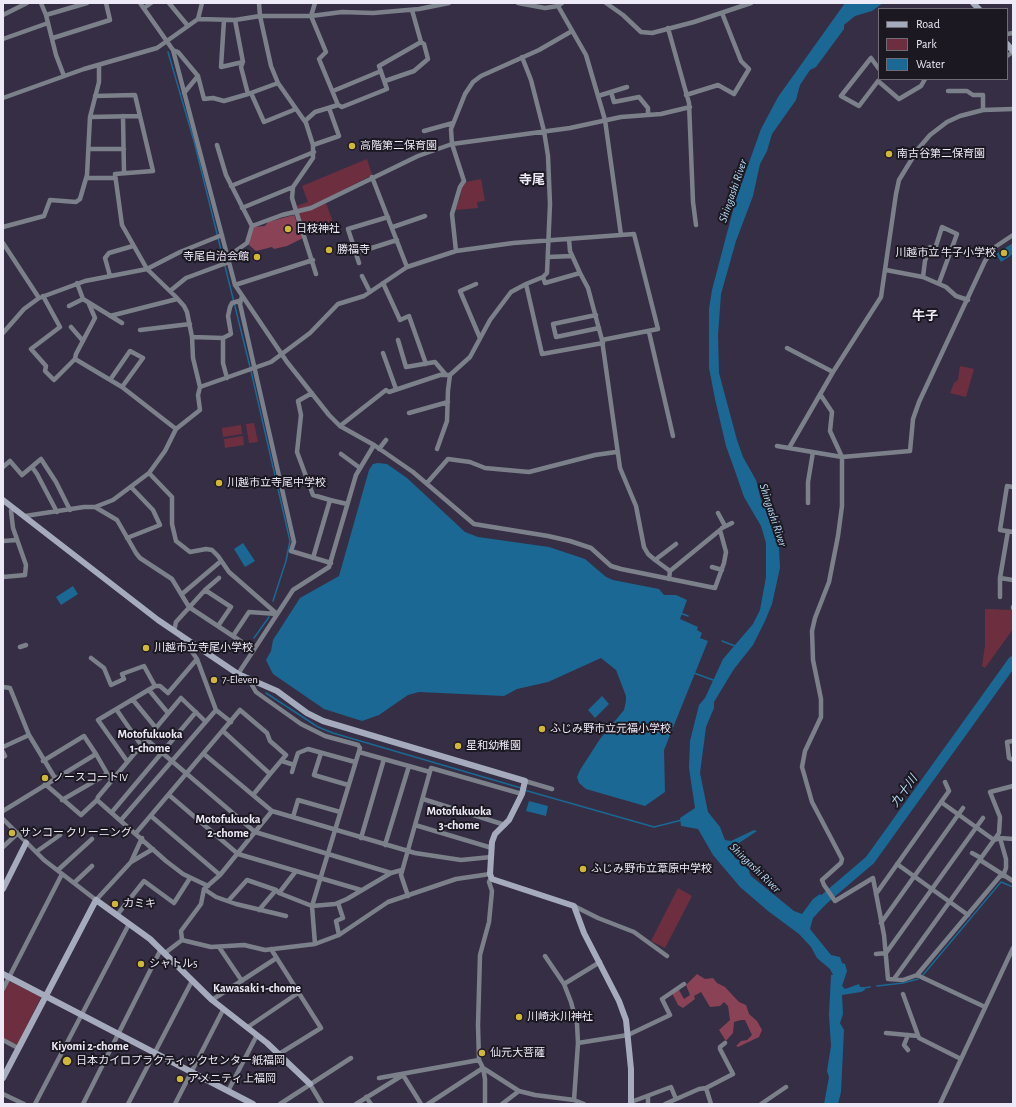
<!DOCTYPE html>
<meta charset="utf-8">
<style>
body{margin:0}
#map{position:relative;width:1016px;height:1107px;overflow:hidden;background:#362e44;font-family:"Alegreya Sans",sans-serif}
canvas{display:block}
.frame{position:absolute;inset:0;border:4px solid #eee9f7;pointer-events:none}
.legend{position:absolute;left:878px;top:8px;width:130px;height:72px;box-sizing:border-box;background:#1c1822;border:1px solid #706c77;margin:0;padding:5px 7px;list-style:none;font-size:12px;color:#eee9f7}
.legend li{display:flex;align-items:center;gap:8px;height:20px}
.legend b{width:20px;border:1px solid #706c77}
</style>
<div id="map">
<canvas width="1016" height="1107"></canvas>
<div class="frame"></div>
<ul class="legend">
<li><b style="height:5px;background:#a5abbd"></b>Road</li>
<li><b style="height:11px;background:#6d2f40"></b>Park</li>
<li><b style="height:11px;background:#1b6894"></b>Water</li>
</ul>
</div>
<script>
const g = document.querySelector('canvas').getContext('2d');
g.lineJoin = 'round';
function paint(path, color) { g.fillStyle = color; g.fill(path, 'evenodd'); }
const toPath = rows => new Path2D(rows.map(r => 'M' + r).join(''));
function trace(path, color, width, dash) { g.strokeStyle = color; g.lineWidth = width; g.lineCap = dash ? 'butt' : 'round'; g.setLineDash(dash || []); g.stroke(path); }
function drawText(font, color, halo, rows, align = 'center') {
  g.font = font + ' "Alegreya Sans","Noto Sans JP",sans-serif'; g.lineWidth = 4; g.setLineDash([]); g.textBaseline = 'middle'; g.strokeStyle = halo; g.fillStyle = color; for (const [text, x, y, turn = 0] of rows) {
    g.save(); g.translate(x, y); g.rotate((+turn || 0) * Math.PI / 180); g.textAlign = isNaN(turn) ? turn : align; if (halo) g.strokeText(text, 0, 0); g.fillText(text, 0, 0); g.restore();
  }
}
paint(toPath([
 [367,159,372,175,319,203,298,210,296,206,308,202,302,186],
 [481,179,485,201,477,202,478,208,455,210,460,198,462,188,466,182],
 [326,203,334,225,305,234,298,213],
 [960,366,974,369,966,397,950,393,954,383,958,380],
 [254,423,258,442,249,443,246,424],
 [241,425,242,434,223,437,222,428],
 [243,436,244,445,225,448,224,439],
 [985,609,1013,610,1013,629,985,668,982,666,985,645],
 [678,888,692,896,665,948,651,941],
 [9,981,41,997,17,1045,3,1038,3,994]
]), '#6d2f40');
paint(toPath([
 [294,215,303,238,287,246,274,249,272,247,256,251,249,245,252,229,254,227,265,226,268,222],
 [697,974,705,979,713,978,717,983,725,987,739,1002,746,1005,749,1014,757,1021,762,1030,759,1037,738,1047,736,1046,741,1041,747,1040,752,1035,745,1020,741,1020,734,1022,733,1033,726,1041,719,1030,730,1020,728,1006,724,1002,720,1006,710,1007,701,992,694,996,695,999,683,1008,678,1005,672,993,679,990,684,999,690,995,686,985]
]), '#8a4256');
paint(toPath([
 [845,3,883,3,872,11,855,16,844,25,844,29,816,67,810,70,800,85,796,100,772,134,767,151,760,164,753,196,736,241,721,294,718,335,719,373,737,440,743,457,756,480,761,500,770,512,774,525,779,548,780,568,772,604,765,621,753,645,734,669,714,702,714,708,706,727,700,773,708,812,720,827,725,840,731,841,754,830,757,831,730,849,735,858,738,860,743,857,748,860,752,867,749,872,751,876,794,911,802,914,813,899,820,894,827,903,813,918,810,929,831,955,840,957,842,963,845,964,847,971,842,986,845,989,859,984,860,987,864,987,865,990,861,992,842,995,843,1014,840,1023,844,1030,841,1092,838,1104,824,1104,829,1077,827,1071,831,1046,829,1015,831,975,833,975,830,969,817,958,811,947,799,934,768,911,740,887,713,855,698,829,681,826,680,818,695,808,689,768,690,741,699,705,705,698,723,659,753,624,760,610,766,577,766,543,761,526,744,497,735,471,726,446,715,399,709,368,709,309,712,290,736,199,761,129,778,97],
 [1013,243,1013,254,1001,262,996,254],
 [378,463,387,464,407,478,465,532,478,537,549,547,585,559,606,577,613,580,659,589,664,595,676,595,687,600,680,619,698,627,697,630,702,633,700,638,708,641,664,750,665,792,645,806,586,789,579,783,577,777,580,770,600,739,624,710,626,701,626,696,616,670,601,658,548,682,517,689,504,696,419,692,408,695,379,715,362,721,324,709,273,674,266,660,271,651,273,640,300,598,339,576,369,470,373,464],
 [243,543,255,561,245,567,234,549],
 [73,586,78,594,61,605,56,597],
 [602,696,609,704,595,718,588,710],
 [529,801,548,806,546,816,526,811]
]), '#1b6894');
trace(toPath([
 [168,52,194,141,250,367],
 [251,371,290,541,286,561,273,601],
 [680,613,688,616],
 [254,638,269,617],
 [722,641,735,646],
 [694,673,713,680],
 [266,693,318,727,333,733,521,788],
 [524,790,654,827,682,820],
 [923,975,1001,882,1013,887],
 [877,986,903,983,918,979],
 [864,988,870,987]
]), '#1b6894', 1.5);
trace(toPath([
 [815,907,870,860,1013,661]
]), '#1b6894', 10);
trace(toPath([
 [41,3,46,15,56,55,64,76],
 [140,3,173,50,235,285,287,362,329,415,340,426,374,445,413,472,474,524,548,536,570,541,591,548,611,566,621,569,715,588,724,563,726,552,720,530,670,571,669,579],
 [169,3,188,26],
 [518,3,545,8,558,6,562,3],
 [606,3,623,15,641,32,652,33,694,22,751,3],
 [558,6,586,55,598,96,605,120,621,235],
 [144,8,151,3],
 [3,15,27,3],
 [46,15,87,3],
 [198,19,235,20,260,16,311,16,342,12,373,13,419,9,449,3],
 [224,20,221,67,243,62],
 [235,20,243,62,241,67,248,94],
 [668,28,689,103,693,202,696,225],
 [1007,34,1013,33],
 [53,38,110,20,106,3],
 [3,39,48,23],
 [173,50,178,52,198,76,204,99,213,98,224,101,248,94,278,83,271,66,260,16,259,3],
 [1007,56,1013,52],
 [879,69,871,58,841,96,859,106,878,81,899,99,921,86,925,79],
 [385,81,414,71,428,59,424,44,421,42],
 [333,91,381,71],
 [948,91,967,91,973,95,983,95,983,110],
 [611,92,614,102,639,97,648,108,648,114],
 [184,93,198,76],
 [251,93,264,122,296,109],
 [686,95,718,85,734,94,749,69,741,61,722,13],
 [95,96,135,95,153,171,115,174,122,225,147,269,175,296,184,306,187,312,192,337,193,358,200,387],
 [598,96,627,87],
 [3,98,84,69,157,48,198,19,202,3],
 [338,105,342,107,387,89,379,66,421,42,412,10],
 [123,116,124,173],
 [90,117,139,116],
 [305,121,315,112,338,105,319,59,326,52,311,16,315,3],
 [424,131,453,123],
 [217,145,226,175,252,226],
 [313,145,339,136,329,108],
 [89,149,124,149],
 [372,177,407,267],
 [87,178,115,178],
 [231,186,314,152],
 [293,187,292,198,296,211,316,274],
 [242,208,293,187,313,158,313,145,306,123,278,83],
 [3,227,44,216,50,200,76,202,80,199,87,175,90,117,99,82,99,65],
 [393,227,425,216],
 [569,239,570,251,580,273],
 [3,243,39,298],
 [456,251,452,214,460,187,464,181,452,144,451,129,465,94,473,82,481,76,539,50,572,31],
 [356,253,397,240],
 [227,257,247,243,252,226,282,215,311,208,418,156,452,144,570,128,621,117,661,114,690,107],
 [548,257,572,256],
 [359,263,348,229,388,217],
 [886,270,923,277,946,287,956,296,968,300],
 [110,276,105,258,109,253,133,246],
 [362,276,370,292],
 [543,277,545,283,580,273,588,288,602,340,620,468,636,506,644,547,648,554,655,560],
 [923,277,925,261,930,247,935,249,942,227,957,234,939,283],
 [77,283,83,299,122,323],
 [383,283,400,320,409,316,426,364],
 [476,284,460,291,480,338],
 [526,284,542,354,603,343],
 [235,285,313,260],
 [170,291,186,278,229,262],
 [43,296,60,327,31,349,46,366,45,371,54,380,75,359],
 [242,296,240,304,294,542,291,551,331,563],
 [89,304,95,318,76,354,75,359,122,387,176,429],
 [69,306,83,299],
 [596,315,553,324,556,337,599,328],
 [110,316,177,299],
 [71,327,83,341],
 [140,330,190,324],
 [649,332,673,436],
 [3,333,24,309,39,298,85,281,147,269,180,252,222,235],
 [192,337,223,338,231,334,228,316,230,307,232,303,239,301],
 [223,338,223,363,227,378],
 [398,340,406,367,435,362,446,375],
 [787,348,833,372],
 [383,353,396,389],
 [110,380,130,351,143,358,122,387],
 [312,393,298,401,301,415,297,452,313,495,330,500],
 [820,394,832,412,830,431,842,457],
 [409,413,448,402],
 [340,426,386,390,389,392,440,375,450,375,470,357,490,320,511,292,526,284,543,277,547,273,550,204,548,156,544,131,531,80,522,57],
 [777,446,842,457],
 [789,448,833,372,881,297,896,194,899,180,918,149,930,135,947,122,960,116,983,110,1013,109],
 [379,449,386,440],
 [437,449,447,421,448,390,450,375],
 [341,454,360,468],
 [3,467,10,461,22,475,41,459,56,482,70,510],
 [32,467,37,474,57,512],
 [149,473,172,497,172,524,176,541,190,552,206,549,212,550,218,556,229,572,277,614],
 [427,483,448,459,470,462,485,468,529,472,595,455,616,452],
 [1013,487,1007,486,1000,530,1013,532],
 [808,503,808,482,813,452],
 [95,507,117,520,136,553,140,558,172,579,189,607,254,650],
 [718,513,725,526],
 [25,516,84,507,95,507,113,500,149,473,165,451,176,429,200,410,198,395,200,387,271,362,310,333,338,304,364,296,407,267,456,251,513,243,634,234,658,329,602,340],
 [722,528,732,523],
 [1008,531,1000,578,1013,580],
 [127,538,160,525,153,510,131,487],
 [3,541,17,540],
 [313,558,330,500,347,504],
 [712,567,722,570],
 [670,571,655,560,676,544],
 [3,577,25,575,26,565,13,528,11,511,13,508],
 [205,590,219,578],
 [182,594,221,561],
 [1000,597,1000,578],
 [1013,607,1013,608],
 [174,631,176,622,205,590,231,607,218,626],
 [233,636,249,612,277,614],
 [20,647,26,645],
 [91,658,104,668,111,685,124,679,122,674,144,666,155,686,160,686,168,693,197,659,181,636],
 [197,659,216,710,231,722],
 [238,674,293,590,329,567,356,475,374,445],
 [248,678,256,692,301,724,325,736,358,745,360,748,312,906,315,944],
 [3,687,10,688,29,735,55,778],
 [149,690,168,713],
 [133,700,156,728],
 [116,709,141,745],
 [146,739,255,832,391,873],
 [1013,741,1007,742,1009,758,1013,760],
 [3,747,29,735],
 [3,752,5,756,3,757],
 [359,752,430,772],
 [321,753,314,775,348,785],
 [204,754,272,811,415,853,461,860,491,857],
 [43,761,84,736,96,754],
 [127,761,98,720,155,686],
 [282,761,294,765,298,753,308,749,355,762],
 [292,772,294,765],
 [525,781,552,789],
 [45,784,81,815,97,800,98,797,181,698,205,721],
 [169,795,238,854,361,890],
 [253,795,270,774],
 [423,799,505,825],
 [62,800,107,774],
 [97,800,166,861,183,874,208,886],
 [941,802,994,840,1000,838,1013,839],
 [3,811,96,754,111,780],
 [112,812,196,712],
 [151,816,220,875],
 [293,817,298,800,340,812],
 [3,819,44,860,96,900,131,862,153,849],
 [121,820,216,710],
 [415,825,492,848],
 [136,833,240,710,267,733,270,741,286,755,270,774,223,731],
 [361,838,384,759],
 [1000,838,1006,859,1006,868,1003,876],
 [385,845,409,766],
 [3,847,18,833],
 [36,852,60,835],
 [972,853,981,858],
 [980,860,1013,881],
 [131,862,142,838],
 [897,864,968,915],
 [58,870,92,839],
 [1001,875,917,975,903,980,888,979,884,935,873,878,835,901,824,885,822,880,841,863,842,859,812,802,802,767,805,751,821,717,821,699,813,660,812,631,815,618,829,582,838,536,842,506,842,457,910,451,913,419,919,402,985,261,995,247,1013,235],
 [491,877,489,882,492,891,489,922,480,955,478,1025,479,1060,483,1068,519,1091,535,1095,574,1100,584,1104],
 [74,883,92,866],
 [204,889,216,897,236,904,286,916],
 [279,893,312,906,335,904,347,899,391,873,402,870],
 [876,894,949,791,945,782],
 [408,896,401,875,431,768,522,794],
 [229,900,247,880,276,890],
 [338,903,343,918,336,921,339,935],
 [574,906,598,918,634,932,667,956],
 [259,910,276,890,279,893,296,871],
 [117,915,144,881,174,903,190,878],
 [881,923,963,808],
 [182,940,181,931,201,904,204,889,220,875,272,811],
 [219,947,242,981],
 [271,949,321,1028,279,1054],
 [165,953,182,940,211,947,244,945,265,950,315,944,339,935,388,902,456,879,490,874],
 [876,954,886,953,983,818],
 [545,956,564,984,571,1002,577,1024,578,1043,574,1100],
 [917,975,985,1007],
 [894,979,999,833,1000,817,990,792,1013,786],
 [564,984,600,962],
 [3,989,62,874],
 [903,994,919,1038,961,1059],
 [212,1000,275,959],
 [248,1027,298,993],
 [886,1033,918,1036],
 [3,1040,18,1048],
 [578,1043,628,1035,670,1015,662,999,684,984],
 [908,1050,904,1045,908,1035],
 [379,1078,479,1060],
 [310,1084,322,1104],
 [228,1091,257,1035],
 [3,1094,24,1104],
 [648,1096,648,1104],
 [366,1097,371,1104],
 [631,1102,671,1087,676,1099],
 [35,1104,129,924],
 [83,1104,161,949],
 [128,1104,192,981],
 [175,1104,223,1010],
 [280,1104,351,1058],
 [356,1104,403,1075,421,1104],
 [428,1104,483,1068,485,1079,485,1104],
 [502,1104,519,1091],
 [665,1104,699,1089,706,1088],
 [711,1104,706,1088,733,1074,720,1049,720,1047,725,1043],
 [761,1104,786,1087],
 [940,1104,1013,948]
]), '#7c808b', 4.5);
trace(toPath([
 [973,3,979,9],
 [1007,44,1013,51],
 [3,500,158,620,238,674,277,691,307,713,323,721,525,781,522,794,509,820,495,834,492,842,490,874,492,879,574,906,584,933,619,1001,626,1020,631,1069,631,1104],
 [3,889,26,843],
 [3,974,253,1104],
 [3,1078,96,900,150,939,212,1000,267,1043,310,1084]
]), '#a5abbd', 6);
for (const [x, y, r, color] of [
 [352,146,4,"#d0b736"],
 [889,154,4,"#d0b736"],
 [288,229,4,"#d0b736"],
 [329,250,4,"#d0b736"],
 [1004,253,4,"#d0b736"],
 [257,257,4,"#d0b736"],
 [219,483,4,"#d0b736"],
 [146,648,4,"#d0b736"],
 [214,680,4,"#d0b736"],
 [542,729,4,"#d0b736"],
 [458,746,4,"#d0b736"],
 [45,778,4,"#d0b736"],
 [12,833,4,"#d0b736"],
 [583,869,4,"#d0b736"],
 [115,904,4,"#d0b736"],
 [141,964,4,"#d0b736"],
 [519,1017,4,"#d0b736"],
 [482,1053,4,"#d0b736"],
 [67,1061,5,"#d0b736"],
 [180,1079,4,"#d0b736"]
]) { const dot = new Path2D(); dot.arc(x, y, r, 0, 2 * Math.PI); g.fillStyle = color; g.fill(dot); trace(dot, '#1c1822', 1.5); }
drawText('11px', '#eee9f7', '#1c1822', [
 ["高階第二保育園",360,146],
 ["南古谷第二保育園",897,154],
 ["日枝神社",296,229],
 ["勝福寺",337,250],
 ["川越市立 牛子小学校",996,253,"right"],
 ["寺尾自治会館",249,257,"right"],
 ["川越市立寺尾中学校",227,483],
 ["川越市立寺尾小学校",154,648],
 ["7-Eleven",222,680],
 ["ふじみ野市立元福小学校",550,729],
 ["星和幼稚園",466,746],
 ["ノースコートIV",53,778],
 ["サンコー クリーニング",20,833],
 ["ふじみ野市立葦原中学校",591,869],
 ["カミキ",123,904],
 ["シャトル5",149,964],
 ["川崎氷川神社",527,1017],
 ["仙元大菩薩",490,1053],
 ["日本カイロプラクティックセンター紙福岡",76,1061],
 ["アメニティ上福岡",188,1079]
], 'left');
drawText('italic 12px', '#b4d8f1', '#1c1822', [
 ["Shingashi River",733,191,-71],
 ["Shingashi River",773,515,72],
 ["九十川",904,791,-54],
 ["Shingashi River",755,868,44]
]);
drawText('bold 12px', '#eee9f7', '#1c1822', [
 ["Motofukuoka",150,734],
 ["1-chome",150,748],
 ["Motofukuoka",459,811],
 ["3-chome",459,825],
 ["Motofukuoka",228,819],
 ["2-chome",228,833],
 ["Kawasaki 1-chome",257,988],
 ["Kiyomi 2-chome",90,1046]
]);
drawText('bold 13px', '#eee9f7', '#1c1822', [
 ["寺尾",532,180],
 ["牛子",925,316]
]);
</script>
